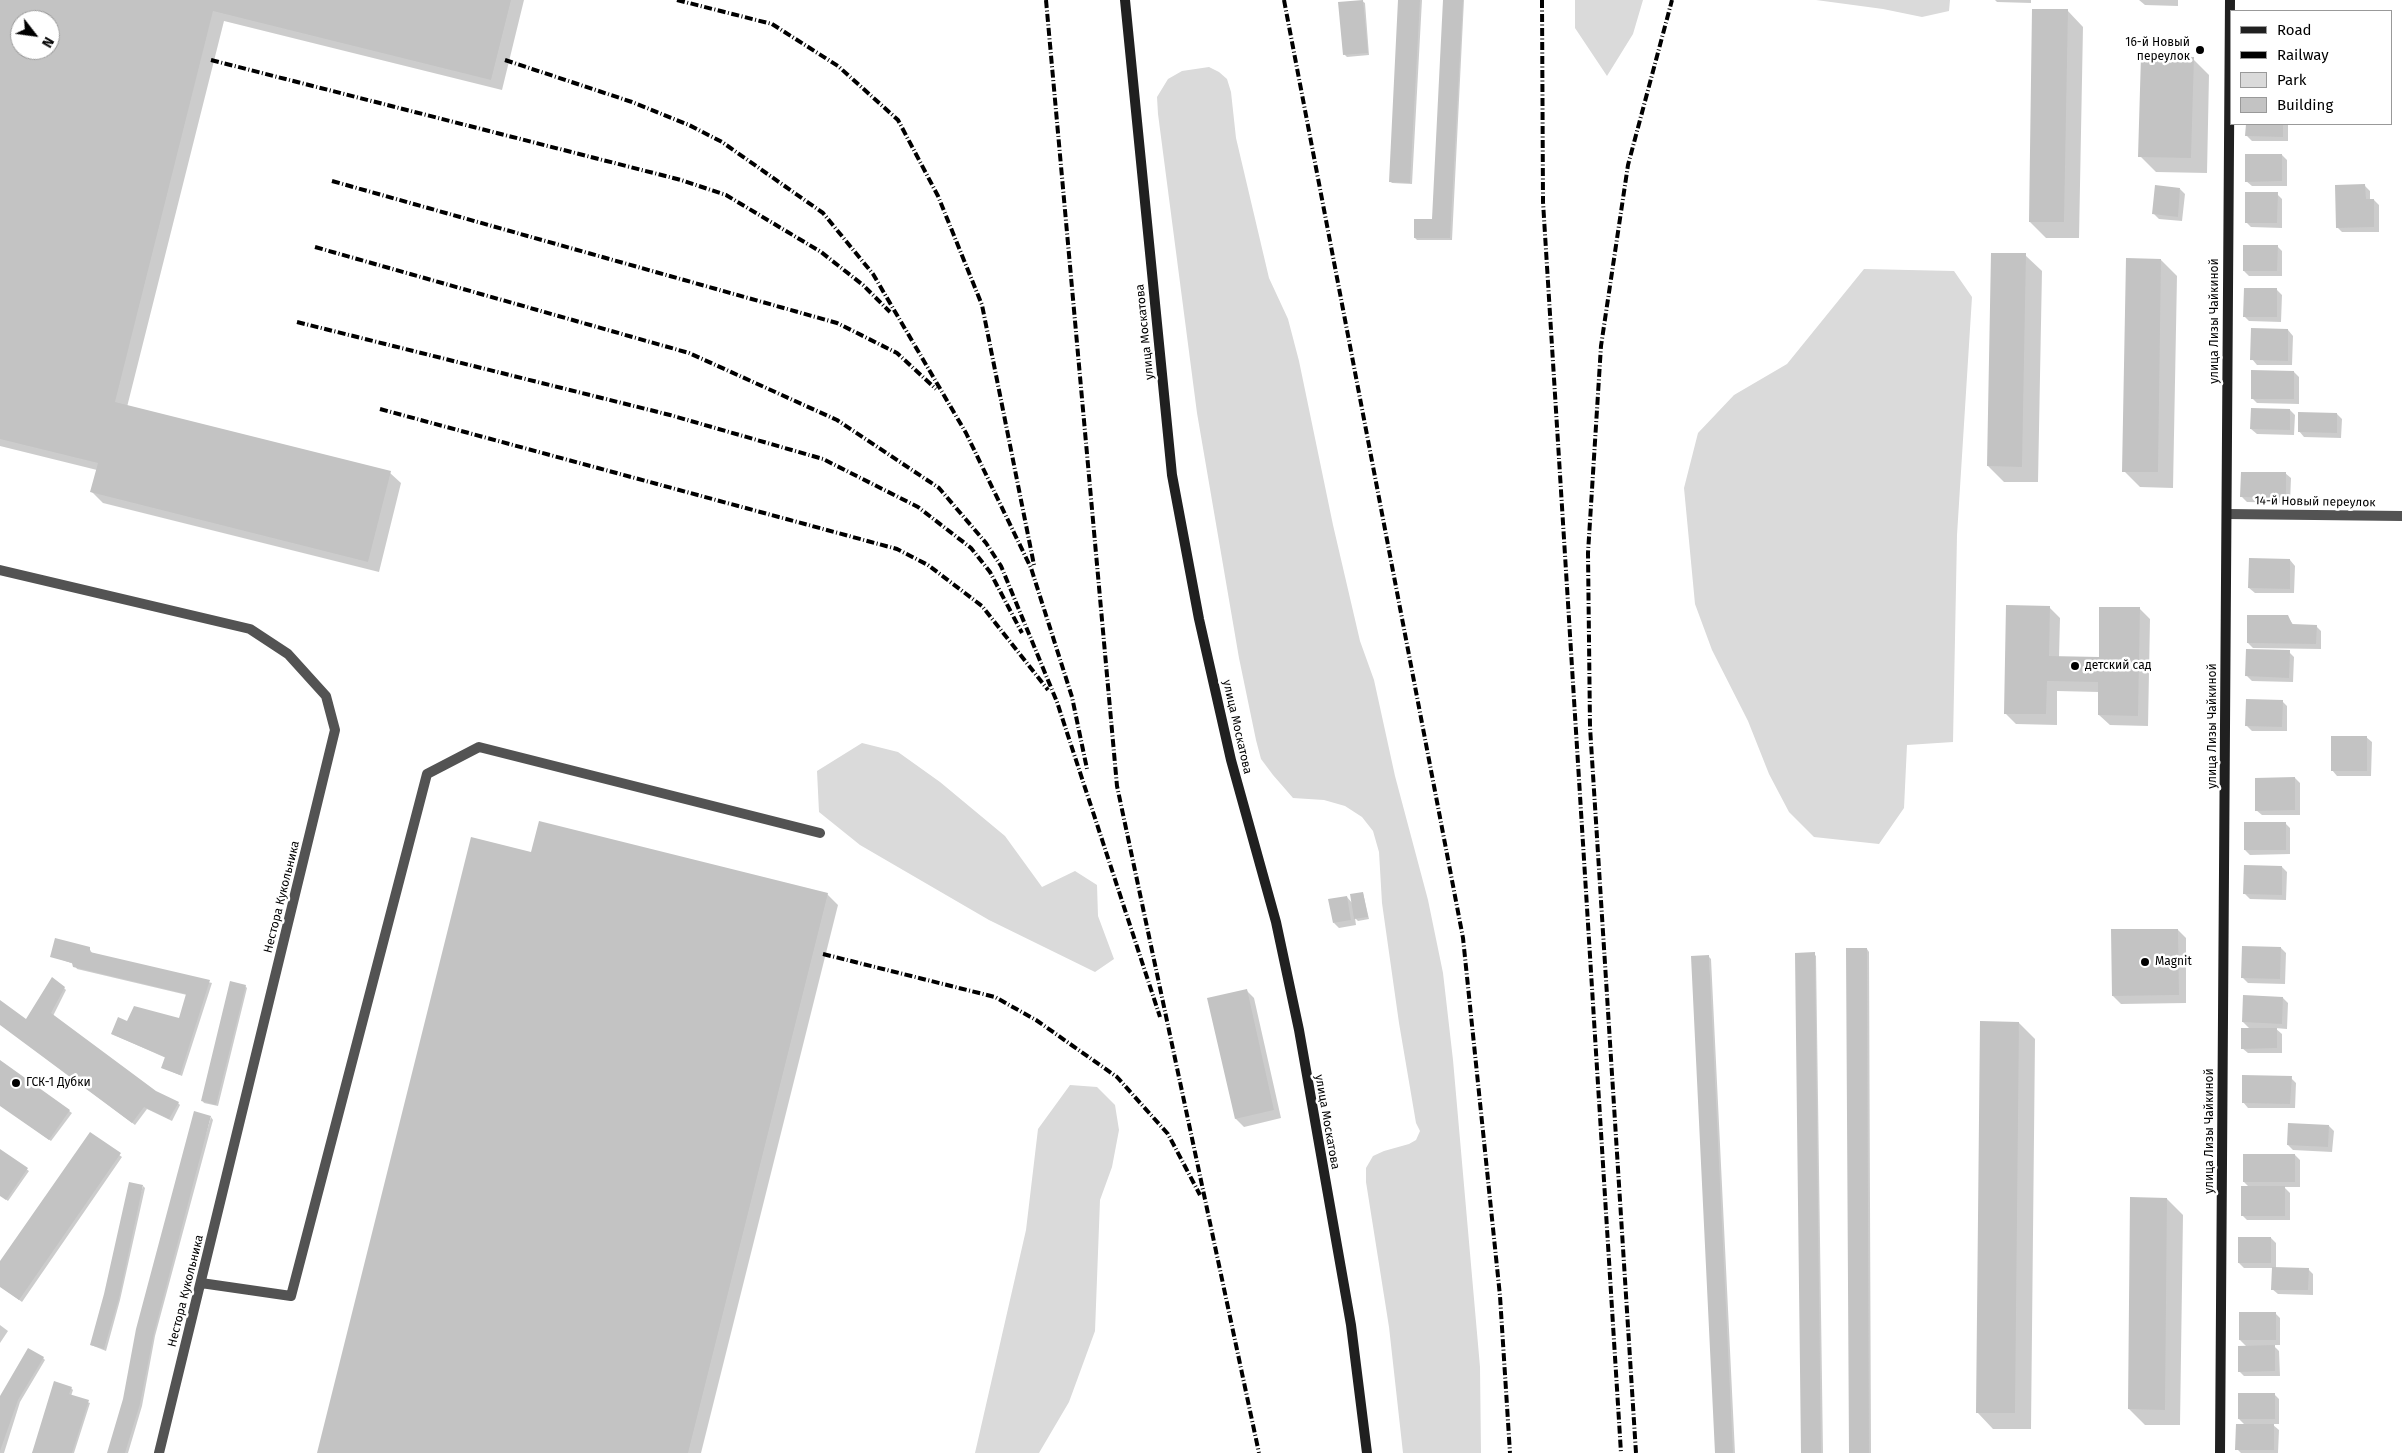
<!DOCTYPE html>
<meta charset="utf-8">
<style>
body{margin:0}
#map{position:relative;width:2402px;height:1453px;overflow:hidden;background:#fff;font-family:"Fira Sans",sans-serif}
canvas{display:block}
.legend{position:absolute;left:2230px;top:10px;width:162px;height:115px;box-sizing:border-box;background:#fff;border:1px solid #999;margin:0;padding:6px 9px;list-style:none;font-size:15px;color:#000}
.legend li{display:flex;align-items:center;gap:10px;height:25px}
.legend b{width:25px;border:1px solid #999}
.north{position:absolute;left:10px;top:10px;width:50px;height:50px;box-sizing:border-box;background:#fff;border:1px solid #999;border-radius:50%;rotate:120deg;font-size:14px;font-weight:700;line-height:20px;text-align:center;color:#000}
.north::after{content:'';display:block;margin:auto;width:18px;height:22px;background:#000;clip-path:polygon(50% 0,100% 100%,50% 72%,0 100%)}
</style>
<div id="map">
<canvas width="2402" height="1453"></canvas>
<ul class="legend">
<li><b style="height:6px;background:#202020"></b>Road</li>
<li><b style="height:6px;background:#000"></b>Railway</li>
<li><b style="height:14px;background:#dadada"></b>Park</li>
<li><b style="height:14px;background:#c3c3c3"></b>Building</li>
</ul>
<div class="north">N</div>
</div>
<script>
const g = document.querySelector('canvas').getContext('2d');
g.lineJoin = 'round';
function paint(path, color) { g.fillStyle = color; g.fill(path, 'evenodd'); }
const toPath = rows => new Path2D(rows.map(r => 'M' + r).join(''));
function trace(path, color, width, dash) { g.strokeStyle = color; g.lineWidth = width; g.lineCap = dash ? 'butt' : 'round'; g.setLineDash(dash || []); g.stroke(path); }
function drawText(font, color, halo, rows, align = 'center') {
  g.font = font + ' "Fira Sans",sans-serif'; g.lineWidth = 5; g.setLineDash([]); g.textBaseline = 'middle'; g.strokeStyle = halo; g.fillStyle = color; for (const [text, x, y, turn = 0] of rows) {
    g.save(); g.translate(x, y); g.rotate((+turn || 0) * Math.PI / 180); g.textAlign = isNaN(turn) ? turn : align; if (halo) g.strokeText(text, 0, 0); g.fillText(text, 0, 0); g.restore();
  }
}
paint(toPath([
 [1575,0,1643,0,1633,34,1607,76,1575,28],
 [1816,0,1950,0,1949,11,1922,17,1883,9],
 [1209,67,1219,72,1227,79,1231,92,1236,138,1269,278,1288,319,1299,361,1333,525,1360,641,1374,680,1395,776,1428,900,1443,973,1453,1060,1480,1367,1481,1453,1403,1453,1389,1327,1366,1182,1366,1168,1373,1156,1384,1151,1409,1144,1416,1140,1420,1131,1416,1123,1399,1023,1382,903,1379,852,1373,831,1362,817,1345,806,1324,800,1293,798,1273,775,1261,759,1256,740,1239,658,1197,413,1158,114,1157,97,1168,79,1182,71],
 [1864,269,1954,271,1972,297,1957,535,1953,742,1907,745,1904,808,1879,844,1814,837,1789,812,1769,774,1748,721,1712,650,1695,604,1684,488,1698,433,1734,395,1787,364],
 [862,743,898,752,940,782,1005,836,1042,887,1075,871,1097,885,1098,916,1114,959,1095,972,989,920,860,845,819,812,817,771],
 [1070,1085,1097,1087,1115,1105,1119,1130,1112,1167,1100,1200,1095,1331,1069,1402,1039,1453,975,1453,1026,1230,1038,1129]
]), '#dadada');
paint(toPath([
 [0,0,524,0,502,90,224,21,127,407,390,473,401,483,379,572,103,503,92,492,97,470,0,446],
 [20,20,50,20,50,50,20,50],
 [1399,0,1422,0,1412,184,1392,183,1390,181],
 [1444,0,1464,0,1452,240,1417,240,1415,238,1433,220],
 [1995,0,2031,0,2031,3,1997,2],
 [2139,0,2178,0,2178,6,2145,5],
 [1362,1,1365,3,1369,55,1347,57,1344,54],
 [2067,10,2083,27,2079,238,2046,238,2030,222],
 [2193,59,2209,75,2207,173,2156,172,2140,156],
 [2247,124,2288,124,2288,141,2252,141,2247,136],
 [2282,155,2287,160,2287,186,2252,186,2246,181],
 [2365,186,2370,191,2370,200,2374,200,2379,205,2379,232,2342,232,2337,227],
 [2180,189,2185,194,2182,221,2159,219,2154,214],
 [2277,194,2282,199,2282,228,2251,227,2246,222],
 [2277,246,2282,251,2282,276,2249,276,2244,271],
 [2025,255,2042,271,2038,482,2004,482,1988,466],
 [2161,260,2177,276,2173,488,2140,487,2124,471],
 [2277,290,2282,295,2281,322,2249,321,2244,316],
 [2288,330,2293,336,2292,365,2257,365,2252,359],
 [2294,372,2299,377,2299,404,2257,403,2252,398],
 [2290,410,2295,415,2294,435,2257,434,2251,429],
 [2337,414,2342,419,2341,438,2304,437,2299,431],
 [2285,473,2291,478,2290,503,2247,502,2242,497],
 [2290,560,2295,566,2294,593,2255,593,2249,588],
 [2049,607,2060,618,2059,658,2100,658,2139,608,2150,619,2148,726,2110,725,2099,715,2099,692,2057,691,2057,725,2016,724,2005,713],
 [2288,617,2294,626,2316,626,2321,631,2321,649,2253,648,2248,643],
 [2289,652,2294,657,2293,682,2252,681,2247,676],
 [2282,701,2287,706,2287,731,2252,731,2247,726],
 [2366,737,2372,742,2371,776,2337,776,2332,770],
 [2295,778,2300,783,2300,815,2262,815,2256,810],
 [2285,823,2290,828,2290,854,2250,855,2245,850],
 [532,853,827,894,838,905,701,1453,318,1453],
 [2282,867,2287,872,2286,900,2250,899,2245,894],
 [1363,893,1369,919,1358,921,1355,918,1356,925,1339,928,1334,923,1347,897,1353,904],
 [2178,930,2186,938,2186,1003,2121,1004,2113,996],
 [89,948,92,953,212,983,182,1076,163,1068,166,1058,112,1034,128,1023,180,1020,187,995,77,969,74,964,51,956],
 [2281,948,2286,953,2285,984,2248,983,2243,978],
 [1867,949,1869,952,1871,1453,1850,1453],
 [1814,954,1816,956,1823,1453,1803,1453],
 [1709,957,1711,959,1735,1453,1716,1453],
 [245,986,247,988,218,1106,204,1103,202,1100],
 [64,988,66,990,53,1016,155,1092,178,1103,180,1105,172,1121,147,1109,135,1125,0,1024,0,1002,26,1021],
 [1246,990,1254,998,1281,1118,1244,1127,1236,1119],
 [2283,998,2288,1003,2287,1029,2275,1028,2282,1034,2282,1053,2248,1053,2242,1048,2250,1029,2243,1022],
 [2019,1023,2035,1039,2031,1429,1993,1429,1977,1412],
 [0,1061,72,1113,51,1141,0,1105],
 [2291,1078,2296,1083,2295,1108,2248,1108,2243,1102],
 [211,1117,213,1120,155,1336,142,1406,128,1453,108,1453],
 [2329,1126,2334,1131,2332,1152,2293,1150,2288,1145],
 [90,1134,122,1157,22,1302,0,1286,0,1263],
 [0,1150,29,1171,8,1201,0,1195],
 [2295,1155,2300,1160,2300,1187,2284,1187,2290,1193,2290,1220,2247,1220,2242,1215,2250,1188,2244,1182],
 [143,1186,145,1188,120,1300,106,1351,91,1345],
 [2167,1199,2183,1215,2180,1425,2145,1425,2129,1409],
 [2271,1238,2276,1243,2276,1268,2308,1269,2313,1274,2313,1295,2278,1294,2272,1289,2273,1268,2244,1268,2239,1263],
 [2275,1313,2280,1318,2280,1345,2273,1345,2279,1351,2280,1376,2244,1376,2239,1371,2247,1347,2240,1340],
 [0,1325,8,1331,0,1343],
 [43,1358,45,1360,20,1402,4,1453,0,1453,0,1400],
 [71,1388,73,1390,71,1396,90,1403,74,1453,32,1453],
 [2274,1394,2279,1399,2279,1424,2272,1424,2279,1430,2278,1453,2241,1453,2237,1449,2245,1425,2239,1419]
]), '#0003');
paint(toPath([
 [0,0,511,0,491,80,213,11,115,402,391,471,368,562,90,492,98,463,0,439],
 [20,20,50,20,50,50,20,50],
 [1363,0,1368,53,1343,55,1338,2],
 [1398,0,1420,0,1410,183,1389,182],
 [1443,0,1463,0,1450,238,1414,238,1414,219,1432,219],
 [2032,9,2068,9,2064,222,2029,222],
 [2141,56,2194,57,2191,158,2138,157],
 [2246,124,2283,124,2283,137,2245,136],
 [2245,154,2282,154,2282,181,2245,182],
 [2365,184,2366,199,2374,199,2374,227,2336,228,2335,185],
 [2155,185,2180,188,2178,217,2152,214],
 [2245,192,2278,192,2277,223,2245,223],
 [2243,245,2278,245,2277,271,2243,271],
 [1991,253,2026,253,2022,467,1987,466],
 [2126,258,2161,259,2158,472,2122,472],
 [2244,288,2277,288,2277,317,2243,317],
 [2251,328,2288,329,2288,361,2250,360],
 [2251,370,2294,371,2294,399,2251,399],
 [2251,408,2290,409,2290,430,2250,429],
 [2298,412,2337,413,2337,433,2298,432],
 [2241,472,2286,472,2286,498,2240,497],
 [2249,558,2290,559,2290,589,2248,588],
 [2006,605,2050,606,2049,656,2099,657,2099,607,2140,607,2138,716,2098,715,2098,682,2047,681,2046,714,2004,714],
 [2247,615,2288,615,2292,624,2317,625,2316,644,2247,643],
 [2246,649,2290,650,2289,678,2245,676],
 [2246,699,2283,700,2282,727,2245,726],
 [2331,736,2367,736,2367,771,2331,771],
 [2295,777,2295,810,2255,811,2255,778],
 [539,821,828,893,688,1453,317,1453,471,837,531,852],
 [2244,822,2286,822,2286,850,2244,850],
 [2244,865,2282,866,2282,895,2243,894],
 [1363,892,1368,917,1354,919,1350,894],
 [1347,896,1351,920,1333,923,1328,899],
 [2111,929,2178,929,2179,995,2112,996],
 [55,938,90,947,90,952,210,980,180,1075,161,1068,165,1057,111,1034,118,1017,127,1021,134,1006,179,1018,186,994,73,967,72,963,50,957],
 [2242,946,2281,947,2280,979,2241,978],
 [1846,948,1867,948,1869,1453,1849,1453],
 [1815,952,1821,1453,1801,1453,1795,953],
 [1709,955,1733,1453,1715,1453,1691,956],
 [52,977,65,987,51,1013,156,1091,179,1102,169,1119,144,1107,132,1123,0,1025,0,1000,26,1019],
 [230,981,246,985,216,1105,201,1101],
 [1247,989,1274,1110,1235,1119,1207,998],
 [2243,995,2283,997,2282,1024,2242,1022],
 [1980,1021,2019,1022,2015,1413,1976,1413],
 [2241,1028,2277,1028,2277,1048,2241,1049],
 [0,1060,70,1110,49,1140,0,1106],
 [2242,1075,2292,1076,2290,1104,2242,1103],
 [194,1111,211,1116,154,1333,140,1404,125,1453,107,1453,123,1399,136,1329],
 [2288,1123,2329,1125,2328,1147,2287,1145],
 [90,1132,121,1153,19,1300,0,1287,0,1261],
 [0,1149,28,1168,6,1200,0,1196],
 [2243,1154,2295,1154,2295,1182,2243,1182],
 [129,1182,143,1185,119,1298,104,1349,90,1345,104,1294],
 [2241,1186,2285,1186,2285,1216,2241,1216],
 [2130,1197,2167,1198,2165,1410,2128,1409],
 [2238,1237,2271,1237,2271,1263,2238,1263],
 [2272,1267,2309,1268,2308,1290,2271,1290],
 [2239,1312,2276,1312,2276,1340,2239,1340],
 [2275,1345,2275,1371,2238,1372,2238,1346],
 [28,1348,44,1357,18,1400,0,1451,0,1396],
 [54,1381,72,1387,69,1394,89,1400,72,1453,32,1453],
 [2238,1393,2275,1393,2275,1419,2238,1419],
 [2236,1424,2274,1424,2274,1450,2235,1450]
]), '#c3c3c3');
trace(toPath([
 [2227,514,2402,516],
 [0,570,250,629,288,654,326,696,335,730,159,1453],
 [201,1283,291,1296,427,774,479,747,820,833]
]), '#535353', 10);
trace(toPath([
 [1125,0,1172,475,1199,619,1231,760,1276,922,1299,1030,1351,1325,1367,1453],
 [2220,1453,2230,0]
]), '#202020', 10);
trace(toPath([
 [677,0,772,24,838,66,898,120,938,196,982,305,1034,565],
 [1046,0,1117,786,1259,1453],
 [1284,0,1463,938,1500,1296,1510,1453],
 [1542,0,1543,202,1621,1453],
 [211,60,681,180,726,195,821,252,863,285,890,312],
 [505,60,632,102,689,125,722,142,823,213,873,274,966,433,1031,568,1072,697,1087,769],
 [332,181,837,323,897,353,936,389],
 [315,247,689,353,837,420,939,488,986,543,1001,566,1057,702,1160,1017],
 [297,322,670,415,823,459,918,507,971,548,990,572,1022,633],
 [380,409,897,549,928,565,982,606,1048,690],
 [823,954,995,997,1036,1020,1117,1077,1168,1134,1200,1195],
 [1636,1453,1590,727,1588,553,1601,346,1628,165,1672,0]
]), '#000', 4, [8, 2.5, 1, 2.5]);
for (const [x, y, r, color] of [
 [2200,50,5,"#000"],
 [2075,666,5,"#000"],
 [2145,962,5,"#000"],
 [16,1083,5,"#000"]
]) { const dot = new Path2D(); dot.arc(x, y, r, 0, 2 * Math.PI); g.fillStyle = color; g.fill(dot); trace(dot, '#fff', 2); }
drawText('12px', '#000', '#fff', [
 ["16-й Новый",2190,43,"right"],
 ["переулок",2190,57,"right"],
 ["детский сад",2085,666],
 ["Magnit",2155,962],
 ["ГСК-1 Дубки",26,1083]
], 'left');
drawText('12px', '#000', '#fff', [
 ["улица Лизы Чайкиной",2215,321,-90],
 ["улица Москатова",1145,332,-96],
 ["14-й Новый переулок",2315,502,1],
 ["улица Лизы Чайкиной",2213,726,-90],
 ["улица Москатова",1237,727,77],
 ["Нестора Кукольника",282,897,-76],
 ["улица Москатова",1327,1122,80],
 ["улица Лизы Чайкиной",2210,1131,-90],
 ["Нестора Кукольника",186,1291,-76]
]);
</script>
